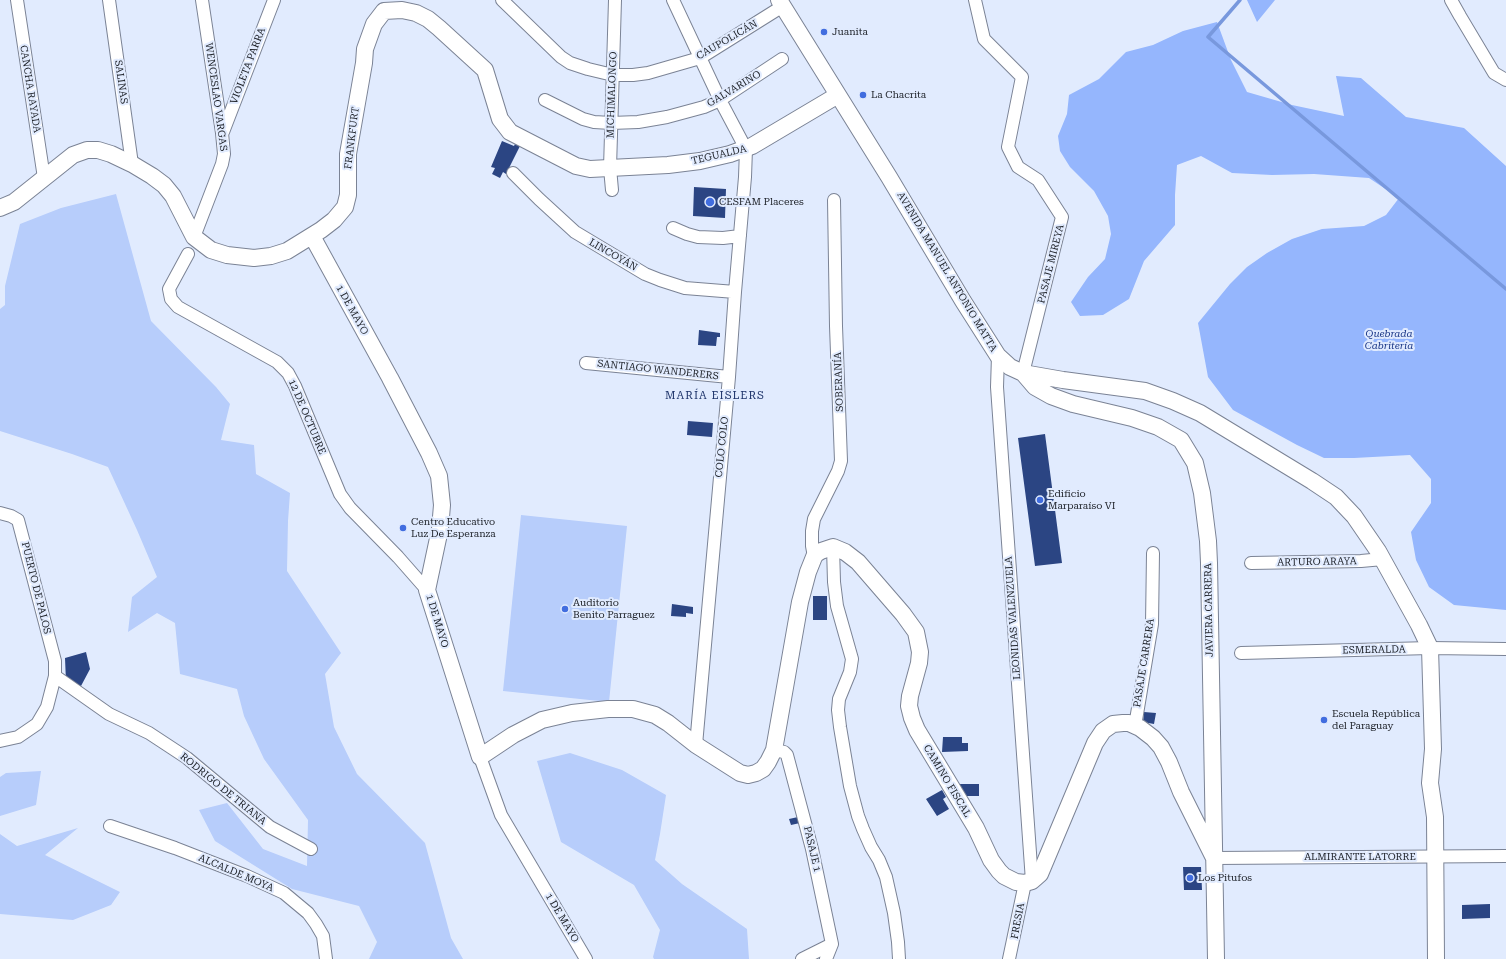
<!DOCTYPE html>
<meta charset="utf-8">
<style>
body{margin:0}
canvas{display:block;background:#e1ebfe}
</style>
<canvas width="1506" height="959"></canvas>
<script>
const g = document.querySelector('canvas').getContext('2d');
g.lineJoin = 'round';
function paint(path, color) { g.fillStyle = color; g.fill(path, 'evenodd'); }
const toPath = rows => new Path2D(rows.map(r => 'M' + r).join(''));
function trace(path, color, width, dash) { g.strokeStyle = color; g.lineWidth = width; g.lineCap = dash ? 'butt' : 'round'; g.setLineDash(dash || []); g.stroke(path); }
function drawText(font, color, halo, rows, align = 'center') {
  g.font = font + ' "Roboto Serif",serif'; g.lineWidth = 4; g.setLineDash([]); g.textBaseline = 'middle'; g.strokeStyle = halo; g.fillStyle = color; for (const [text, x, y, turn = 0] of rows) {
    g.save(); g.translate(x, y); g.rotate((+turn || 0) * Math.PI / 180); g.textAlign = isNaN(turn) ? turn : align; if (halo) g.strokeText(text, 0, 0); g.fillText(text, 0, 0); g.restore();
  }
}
paint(toPath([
 [116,194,151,321,216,387,230,404,221,440,254,445,256,474,290,493,288,521,287,571,341,653,325,674,334,727,357,774,425,843,451,938,463,959,369,959,377,942,359,906,292,889,215,841,199,810,227,803,263,849,307,866,308,820,264,759,244,716,237,689,180,674,175,623,157,613,128,632,132,597,157,577,137,530,108,467,72,454,0,431,0,309,5,305,5,286,20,224,61,208],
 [521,515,627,526,609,702,503,691],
 [570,753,622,770,666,795,660,834,655,860,682,884,747,929,749,959,654,959,653,957,660,930,634,885,561,842,537,761],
 [41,771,36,805,0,816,0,777,6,773],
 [78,828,45,855,120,892,111,905,73,920,0,914,0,834,17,846]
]), '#b7cdfb');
paint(toPath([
 [1247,0,1275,0,1257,22],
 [1217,22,1231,60,1247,92,1292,105,1344,116,1336,76,1361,78,1406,117,1464,128,1506,166,1506,610,1454,605,1429,587,1416,560,1411,532,1431,503,1431,479,1410,455,1354,458,1324,458,1297,445,1233,410,1208,377,1198,323,1230,284,1247,267,1267,253,1292,239,1322,229,1364,226,1386,215,1399,198,1369,178,1314,174,1272,175,1232,173,1201,156,1177,165,1175,195,1175,225,1144,261,1129,299,1103,315,1080,316,1071,302,1088,277,1105,259,1111,234,1108,216,1094,191,1070,167,1060,151,1058,136,1067,114,1069,95,1099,79,1126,52,1153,45,1183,31]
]), '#95b6fd');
trace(toPath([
 [1240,0,1208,37,1506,289]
]), '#7898dd', 3.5);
paint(toPath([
 [502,141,514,146,515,144,520,146,506,174,503,172,500,178,492,174,495,168,491,167],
 [694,187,726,189,725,218,693,216],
 [699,330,720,333,720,337,717,337,716,346,698,345],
 [688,421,713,423,712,437,687,435],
 [1045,434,1062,563,1035,566,1018,438],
 [813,596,827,596,827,620,813,620],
 [672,604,693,607,693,614,686,613,686,617,671,616],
 [86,652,90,669,81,686,66,682,65,658],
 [1144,712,1156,713,1154,724,1143,722],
 [943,737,962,737,962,743,968,743,968,751,942,752],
 [959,784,979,784,979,796,965,796],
 [942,790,946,797,943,799,949,809,937,816,926,799],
 [798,817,800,823,791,825,789,819],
 [1183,867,1201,867,1202,890,1184,890],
 [1490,904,1490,918,1462,919,1462,905]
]), '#2b4583');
const street = toPath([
 [17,0,44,178],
 [109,0,132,164],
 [502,0,561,57,570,63,588,69,613,75,633,75,648,73,700,58,783,6],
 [673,0,720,100,746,149,745,177,735,292,729,377,696,745],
 [975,0,984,39,1022,77,1008,147,1018,167,1038,180,1062,217,1023,373],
 [1451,0,1460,16,1494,73,1506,80],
 [545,100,583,119,594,122,611,123,638,122,667,117,704,107,720,100,782,59],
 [223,132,274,0],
 [513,173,539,199,575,232,645,274,660,280,685,288,735,292],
 [612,190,610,168,615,0],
 [673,228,687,234,698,237,723,238,740,236],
 [194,237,222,164,224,154,222,133,202,0],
 [188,254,169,289,171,299,178,307,277,362,288,373,295,386,340,494,350,508,398,557,427,590],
 [998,356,997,387,1032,881],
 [586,363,729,377],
 [0,513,11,516,18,520,55,661,55,676,47,707,37,724,18,737,0,741],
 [833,547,834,582,837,606,852,659,850,672,839,699,838,710,840,727,850,786,858,816,863,829,871,847,879,860,886,877,894,913,898,942,899,959],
 [814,557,812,546,812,531,814,519,838,471,841,461,836,326,834,200],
 [1251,563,1361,561,1383,559],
 [1241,653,1430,648,1506,649],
 [55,676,109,714,149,733,187,758,270,827,311,849],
 [1135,726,1152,624,1153,553],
 [774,750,784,752,787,755,812,849,832,944,826,959],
 [480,757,501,815,586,959],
 [110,826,175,848,247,876,284,893,308,913,316,924,323,936,326,959],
 [1214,858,1506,856],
 [802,959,832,944],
 [1009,959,1025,883]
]);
const secondary = toPath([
 [779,0,889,177,963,301,998,356,1010,367,1023,373,1063,380,1145,391,1173,401,1200,413,1312,481,1336,497,1354,516,1378,551,1419,625,1430,648,1433,749,1430,783,1435,817,1436,959],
 [0,208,14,202,73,155,87,150,98,150,111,154,132,164,152,176,164,185,173,196,194,237,211,250,227,255,254,258,271,256,287,251,321,230,334,220,345,207,348,195,348,154,364,63,365,49,374,24,384,11,402,10,416,13,428,19,439,28,485,70,500,119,510,132,576,166,590,169,668,165,700,161,730,154,752,146,838,95],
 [312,236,390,378,429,453,439,476,442,505,440,529,427,590,480,757,513,735,542,720,572,713,608,709,633,709,655,715,668,723,696,745,740,773,748,775,756,773,763,769,768,762,774,750,800,602,808,572,814,557,816,554,821,551,833,547,845,552,858,562,903,614,916,632,920,652,919,663,910,696,909,706,912,718,917,730,976,828,991,860,999,871,1004,876,1016,882,1025,883,1032,881,1040,874,1095,743,1103,731,1113,724,1123,723,1129,723,1140,728,1153,738,1161,747,1169,762,1181,792,1214,858],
 [1023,373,1035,387,1051,396,1073,404,1132,418,1158,427,1181,440,1195,463,1202,493,1208,541,1209,563,1216,959]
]);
trace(street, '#7b8395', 14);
trace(secondary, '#7b8395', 18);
trace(street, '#fff', 12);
trace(secondary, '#fff', 16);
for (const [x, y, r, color] of [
 [824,32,4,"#416ddf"],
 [863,95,4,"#416ddf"],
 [710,202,5,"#416ddf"],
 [1040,500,4,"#416ddf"],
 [403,528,4,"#416ddf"],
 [565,609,4,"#416ddf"],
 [1324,720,4,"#416ddf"],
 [1190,878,4,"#416ddf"]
]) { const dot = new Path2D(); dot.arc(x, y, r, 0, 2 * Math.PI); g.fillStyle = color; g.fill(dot); trace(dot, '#e1ebfe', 1.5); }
drawText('10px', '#20242b', '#e1ebfe', [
 ["Juanita",832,32],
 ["La Chacrita",871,95],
 ["CESFAM Placeres",719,202],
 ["Edificio",1048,494],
 ["Marparaíso VI",1048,506],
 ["Centro Educativo",411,522],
 ["Luz De Esperanza",411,534],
 ["Auditorio",573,603],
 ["Benito Parraguez",573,615],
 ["Escuela República",1332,714],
 ["del Paraguay",1332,726],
 ["Los Pitufos",1198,878]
], 'left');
drawText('10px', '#20242b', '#e1ebfe', [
 ["CAUPOLICÁN",727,40,-30],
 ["VIOLETA PARRA",248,66,-69],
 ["SALINAS",121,82,82],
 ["CANCHA RAYADA",30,89,81],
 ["GALVARINO",734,89,-31],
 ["MICHIMALONGO",612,95,-88],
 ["WENCESLAO VARGAS",216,97,82],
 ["FRANKFURT",352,138,-83],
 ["TEGUALDA",719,155,-13],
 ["LINCOYÁN",613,255,30],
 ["PASAJE MIREYA",1051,264,-76],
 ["AVENIDA MANUEL ANTONIO MATTA",947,272,59],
 ["1 DE MAYO",352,310,61],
 ["SANTIAGO WANDERERS",658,370,6],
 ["SOBERANÍA",839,382,-92],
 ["12 DE OCTUBRE",307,417,67],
 ["COLO COLO",722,447,-84],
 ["ARTURO ARAYA",1317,562,-1],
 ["PUERTO DE PALOS",36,588,76],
 ["JAVIERA CARRERA",1209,610,-91],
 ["LEONIDAS VALENZUELA",1013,618,-94],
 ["1 DE MAYO",437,621,73],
 ["ESMERALDA",1374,650,-1],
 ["PASAJE CARRERA",1144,663,-81],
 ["CAMINO FISCAL",947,781,59],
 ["RODRIGO DE TRIANA",223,789,39],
 ["PASAJE 1",812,849,77],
 ["ALMIRANTE LATORRE",1360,857],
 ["ALCALDE MOYA",236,873,23],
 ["1 DE MAYO",562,918,59],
 ["FRESIA",1018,921,-79]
]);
drawText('italic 10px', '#193686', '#e1ebfe', [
 ["Quebrada",1389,334],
 ["Cabritería",1389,346]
]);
g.letterSpacing = '1px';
drawText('11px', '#1d336a', '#e1ebfe', [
 ["MARÍA EISLERS",715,396]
]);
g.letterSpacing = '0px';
</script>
